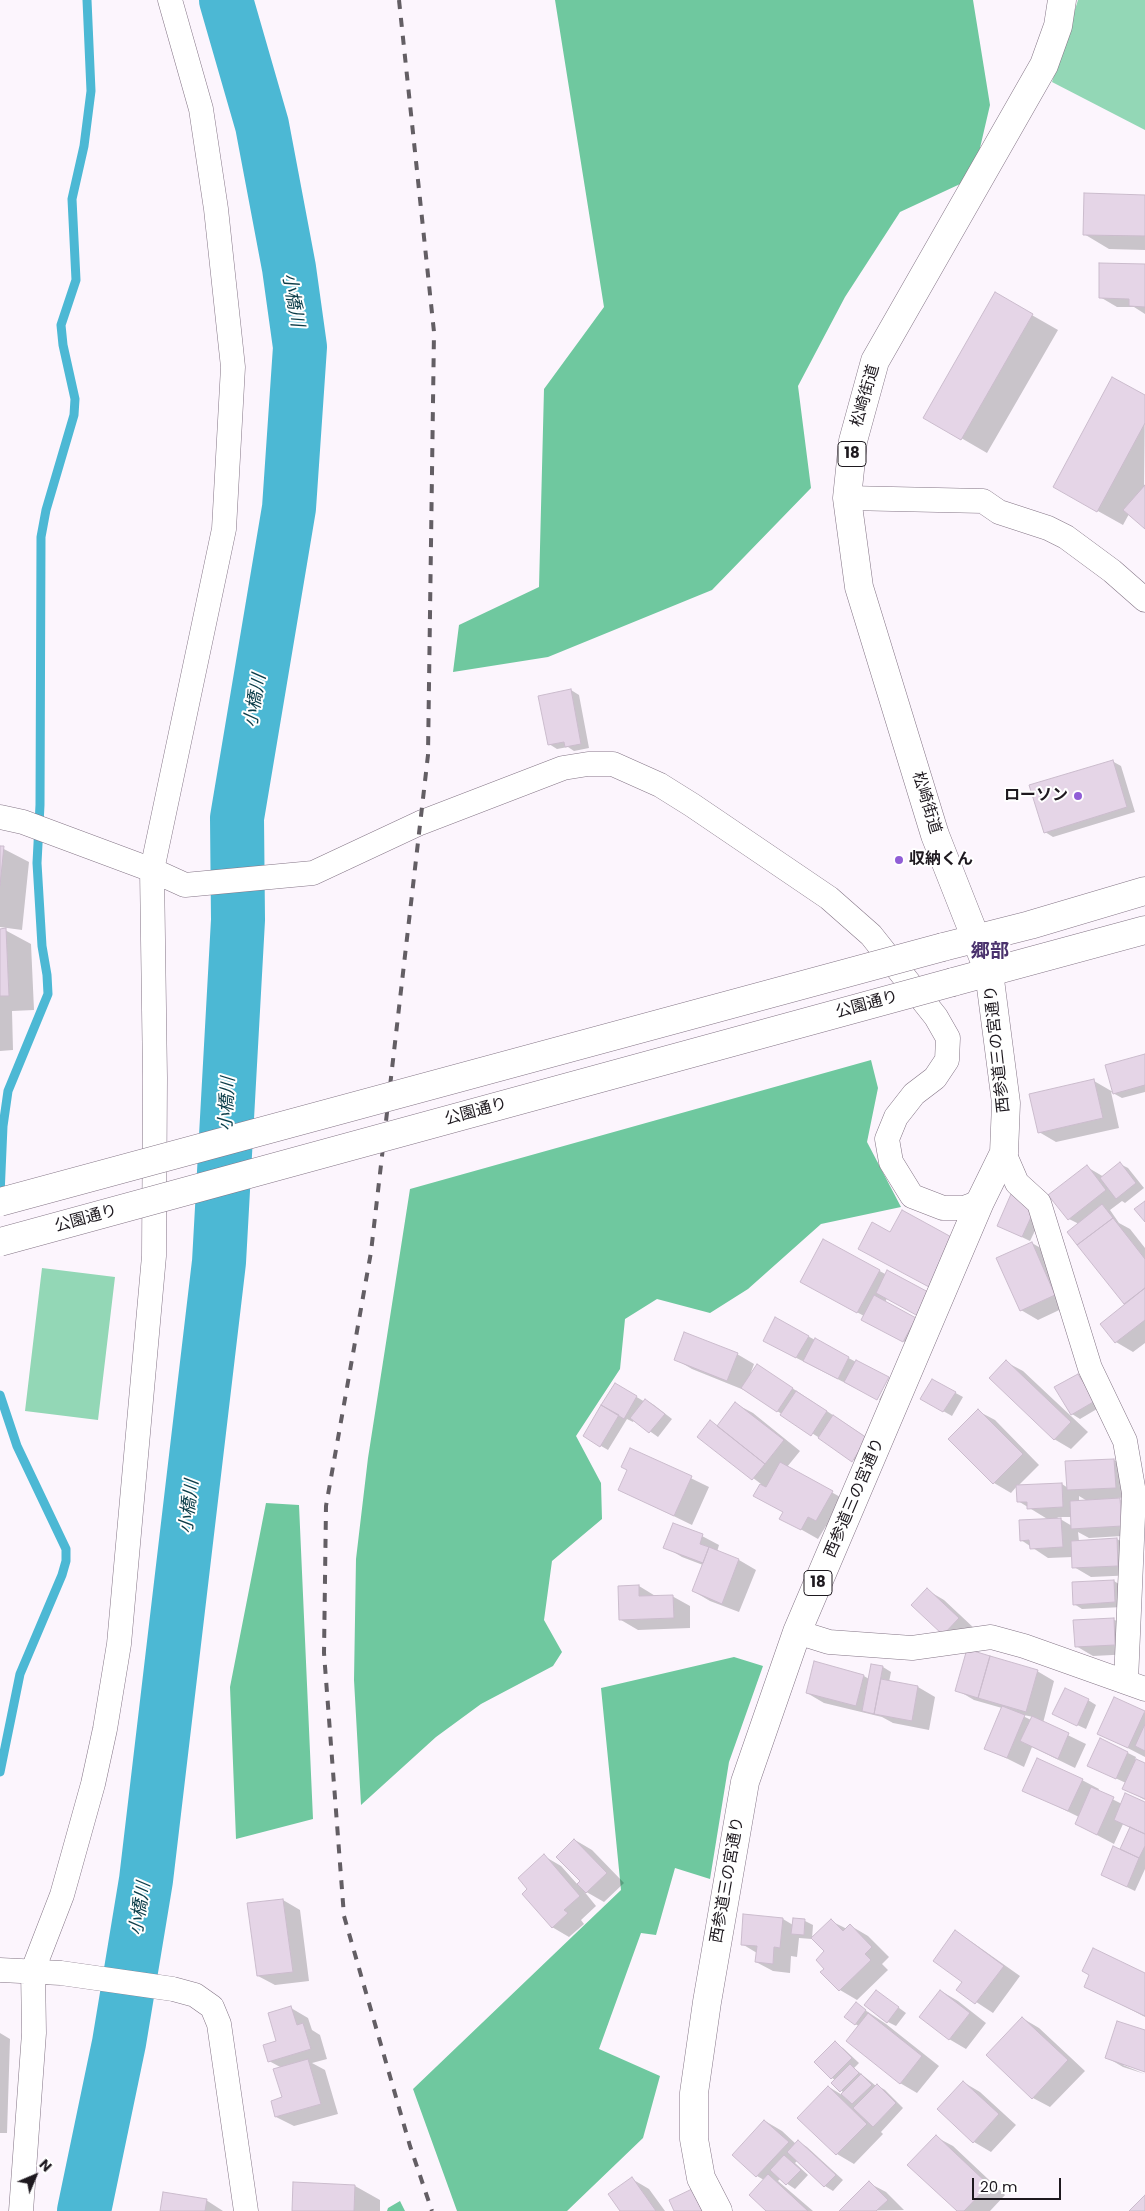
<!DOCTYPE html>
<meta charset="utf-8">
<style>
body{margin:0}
#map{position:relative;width:1145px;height:2211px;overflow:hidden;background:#fcf5fd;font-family:Poppins,sans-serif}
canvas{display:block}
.north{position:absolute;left:10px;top:2151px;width:50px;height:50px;-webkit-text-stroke:4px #fff;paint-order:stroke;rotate:45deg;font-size:14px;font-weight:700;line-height:20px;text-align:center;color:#1e191f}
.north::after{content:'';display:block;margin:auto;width:18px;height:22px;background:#1e191f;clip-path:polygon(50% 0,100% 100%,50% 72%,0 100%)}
.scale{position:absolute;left:972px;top:2178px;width:89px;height:22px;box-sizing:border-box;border:2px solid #1e191f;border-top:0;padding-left:6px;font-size:15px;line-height:18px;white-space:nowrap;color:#1e191f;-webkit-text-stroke:4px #fff;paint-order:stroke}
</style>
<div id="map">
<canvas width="1145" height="2211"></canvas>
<div class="north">N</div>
<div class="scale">20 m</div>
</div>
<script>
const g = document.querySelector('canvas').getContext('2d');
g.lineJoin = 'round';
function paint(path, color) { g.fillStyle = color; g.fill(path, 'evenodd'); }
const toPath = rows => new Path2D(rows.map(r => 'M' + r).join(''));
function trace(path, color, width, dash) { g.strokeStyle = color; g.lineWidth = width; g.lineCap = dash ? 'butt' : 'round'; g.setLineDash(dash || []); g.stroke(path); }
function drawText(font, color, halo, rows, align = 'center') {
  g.font = font + ' Poppins,"Noto Sans JP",sans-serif'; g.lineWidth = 4; g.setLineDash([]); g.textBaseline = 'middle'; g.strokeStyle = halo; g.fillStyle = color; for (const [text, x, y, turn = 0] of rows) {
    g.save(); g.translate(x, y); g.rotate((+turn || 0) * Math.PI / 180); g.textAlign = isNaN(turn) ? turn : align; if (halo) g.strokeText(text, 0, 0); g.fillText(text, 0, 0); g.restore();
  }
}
paint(toPath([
 [1078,0,1145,0,1145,130,1052,82],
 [42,1268,115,1277,98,1420,25,1411]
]), '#93d7b6');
paint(toPath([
 [555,0,973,0,990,105,973,178,900,212,845,297,798,386,811,488,712,590,548,657,453,672,459,625,539,587,544,389,604,307],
 [871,1060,878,1088,867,1142,901,1207,821,1224,748,1289,710,1313,657,1299,625,1319,620,1369,576,1436,601,1483,602,1519,552,1561,544,1620,562,1652,553,1666,481,1704,436,1737,361,1805,354,1680,356,1559,368,1458,410,1189],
 [266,1503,299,1505,313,1819,236,1839,230,1687],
 [734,1657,763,1666,729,1762,710,1879,675,1868,656,1935,641,1933,599,2049,660,2076,643,2138,567,2211,457,2211,413,2089,621,1890,601,1688],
 [400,2201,405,2211,387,2211,388,2208]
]), '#6fc89f');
paint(toPath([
 [1145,196,1145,250,1109,249,1084,234],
 [1145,266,1145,314,1134,307,1117,307,1100,297],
 [995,294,1058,330,987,453,925,417],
 [1145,396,1144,486,1145,527,1129,514,1123,525,1080,501],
 [571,690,579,695,589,748,574,751,568,747,557,749,549,744],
 [1112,761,1121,766,1135,812,1053,837,1045,832],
 [0,847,29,862,22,930,0,927],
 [0,930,5,930,31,944,34,1010,12,1011,13,1050,0,1051],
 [1145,1055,1145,1092,1122,1098,1111,1092,1119,1128,1056,1142,1039,1132,1094,1081,1113,1092],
 [1120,1164,1128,1168,1144,1188,1125,1203,1122,1201,1110,1210,1119,1223,1130,1229,1145,1248,1145,1343,1133,1352,1116,1342,1102,1324,1126,1304,1069,1232,1079,1224,1069,1219,1087,1167,1104,1177],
 [1044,1212,1030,1241,999,1226],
 [823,1240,887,1275,887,1298,885,1303,915,1319,920,1350,880,1329,864,1316,818,1291],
 [1032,1243,1049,1253,1072,1304,1038,1320,1021,1310],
 [776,1319,856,1362,855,1388,781,1350],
 [737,1354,754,1364,750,1375,774,1376,884,1449,870,1470,744,1390,692,1369,675,1359],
 [1006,1362,1023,1371,1088,1432,1071,1449,1054,1439],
 [1078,1375,1087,1380,1102,1406,1080,1419,1072,1414],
 [890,1379,886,1403,879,1400],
 [932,1380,963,1397,952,1416,922,1399],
 [615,1384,645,1402,646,1400,654,1405,672,1419,658,1437,634,1420,633,1422,627,1419,608,1450,584,1436],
 [736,1404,753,1413,800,1451,787,1467,849,1502,833,1530,826,1526,818,1539,781,1518,784,1512,755,1496,761,1484,698,1436,718,1426],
 [978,1411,995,1420,1039,1465,1018,1486,1062,1484,1068,1488,1114,1460,1131,1470,1132,1497,1117,1498,1137,1510,1139,1535,1089,1538,1078,1532,1079,1541,1117,1539,1134,1549,1135,1575,1091,1577,1074,1567,1073,1557,1048,1558,1021,1540,1049,1520,1018,1501,1017,1486,1011,1493,994,1483],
 [1079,1496,1089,1502,1079,1502],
 [1057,1517,1072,1517,1072,1526],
 [631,1449,709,1487,692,1525,620,1490,629,1470],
 [702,1536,719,1545,717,1552,739,1560,756,1570,739,1612,710,1601,693,1591,703,1565,682,1557,665,1547],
 [1114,1581,1122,1586,1123,1607,1082,1609,1074,1604],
 [639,1586,657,1597,672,1596,690,1606,690,1628,638,1630,621,1620],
 [927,1590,944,1600,975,1629,943,1634],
 [1113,1619,1131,1629,1132,1654,1093,1656,1076,1646],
 [872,1665,883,1667,891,1672,889,1682,918,1687,935,1697,929,1730,893,1723,882,1717,824,1703,807,1693,864,1676,869,1679],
 [1037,1671,1054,1681,1043,1723,1086,1744,1075,1768,1032,1747,1024,1767,986,1748,1002,1708,974,1700,957,1690],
 [1024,1715,1033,1717,1031,1720,1023,1716],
 [1114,1699,1145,1713,1145,1757,1099,1733],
 [1088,1700,1096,1705,1086,1729,1062,1718],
 [1100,1740,1128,1753,1136,1757,1135,1760,1145,1765,1145,1800,1124,1788,1126,1783,1089,1766],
 [1082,1780,1099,1789,1098,1792,1122,1804,1145,1803,1145,1869,1135,1891,1110,1879,1131,1828,1123,1824,1114,1844,1076,1824,1079,1817,1024,1790],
 [575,1840,592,1850,624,1883,604,1902,583,1890,596,1906,581,1920,584,1924,569,1937,552,1927,529,1889,544,1856,561,1866,578,1885,582,1881],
 [283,1900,300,1910,309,1981,275,1985,258,1976],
 [783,1919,793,1925,805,1921,813,1925,812,1939,799,1938,797,1957,791,1956,790,1973,773,1971,756,1962,757,1953,742,1944],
 [831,1921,847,1929,851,1926,868,1936,889,1957,882,1964,888,1970,857,2000,840,1990,822,1972,826,1969,826,1951],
 [955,1932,972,1942,1020,1976,993,2013,958,1990,964,1982],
 [1145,1975,1145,2017,1086,1986],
 [876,1991,906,2013,896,2026,888,2022],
 [941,1991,958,2001,986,2023,966,2049,949,2039],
 [856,2004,886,2024,939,2066,917,2093,900,2083,859,2026,855,2024],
 [291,2008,308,2018,312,2030,320,2035,327,2059,312,2063,325,2070,338,2114,294,2126,276,2117,272,2102,283,2098,282,2068,269,2061],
 [1022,2018,1039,2028,1085,2071,1050,2107,1033,2098],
 [1145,2031,1145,2070,1123,2063,1123,2065,1145,2074,1123,2067,1106,2057],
 [0,2033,10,2039,7,2133,0,2133],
 [835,2043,843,2048,859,2063,854,2068,876,2086,877,2085,885,2090,903,2108,881,2132,883,2134,854,2164,837,2154,829,2087,842,2095,844,2093,833,2083,835,2080,832,2078],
 [963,2082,980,2092,1016,2125,991,2152,974,2142,938,2109],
 [765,2121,782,2131,796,2144,799,2142,807,2147,843,2180,833,2191,825,2186,797,2161,795,2163,808,2175,795,2189,780,2179,778,2181,813,2211,768,2211,764,2180,757,2176],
 [936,2137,953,2146,1005,2195,990,2211,959,2211],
 [632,2179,649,2189,665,2211,622,2211],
 [869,2183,886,2192,904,2210,841,2211],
 [355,2186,380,2200,380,2211,293,2211],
 [206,2200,223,2211,161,2211]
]), '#0003');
trace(toPath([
 [0,1195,3,1126,8,1091,48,994,47,975,42,946,37,863,40,805,41,537,46,510,74,415,75,399,63,345,61,325,76,280,72,199,84,146,91,91,87,0],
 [0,1395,17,1446,66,1549,66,1561,62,1575,20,1674,0,1772]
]), '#4cb8d4', 9);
trace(toPath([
 [84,2211,119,2043,146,1880,219,1262,238,920,237,818,289,508,300,347,289,268,262,125,226,0]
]), '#4cb8d4', 54);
const building = toPath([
 [1084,193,1145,195,1145,236,1083,235,1084,193],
 [1099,263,1145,264,1145,307,1129,306,1129,299,1099,298,1099,263],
 [995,292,1033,314,961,440,923,418,995,292],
 [1112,377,1145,395,1145,423,1097,512,1053,487,1112,377],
 [1145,485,1145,529,1123,510,1145,485],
 [571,689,581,744,565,747,564,742,548,745,538,696,571,689],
 [1113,760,1127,807,1044,833,1029,785,1113,760],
 [0,846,4,846,0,886,0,846],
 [6,928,9,996,0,996,0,929,6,928],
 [1145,1054,1145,1085,1113,1094,1105,1065,1145,1054],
 [1094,1079,1103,1118,1038,1133,1029,1094,1094,1079],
 [1120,1162,1136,1183,1116,1199,1100,1178,1120,1162],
 [1087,1165,1106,1190,1068,1220,1048,1195,1087,1165],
 [1011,1194,1036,1206,1022,1237,997,1226,1011,1194],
 [1145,1201,1145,1222,1134,1209,1145,1201],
 [1102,1204,1113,1218,1077,1245,1067,1232,1102,1204],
 [902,1210,955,1239,929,1287,858,1249,872,1222,890,1232,902,1210],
 [1113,1218,1145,1259,1145,1288,1124,1304,1077,1245,1113,1218],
 [823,1239,880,1270,857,1313,800,1282,823,1239],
 [1032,1242,1055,1295,1020,1311,996,1258,1032,1242],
 [887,1270,930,1293,918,1316,876,1293,887,1270],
 [1145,1288,1145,1320,1115,1343,1100,1324,1145,1288],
 [874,1295,916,1318,903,1342,861,1320,874,1295],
 [775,1317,809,1336,796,1358,763,1341,775,1317],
 [684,1332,738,1353,727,1381,674,1360,684,1332],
 [815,1338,849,1357,838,1379,803,1361,815,1338],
 [856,1360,889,1377,877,1400,844,1382,856,1360],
 [1006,1360,1071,1422,1054,1440,989,1378,1006,1360],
 [757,1364,793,1388,777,1412,741,1388,757,1364],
 [1078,1374,1095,1401,1071,1415,1054,1387,1078,1374],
 [932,1379,956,1392,943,1412,920,1399,932,1379],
 [615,1383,637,1396,624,1419,601,1405,615,1383],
 [796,1391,827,1411,811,1436,780,1415,796,1391],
 [645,1399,665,1414,649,1433,630,1418,645,1399],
 [735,1402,784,1440,765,1464,717,1426,735,1402],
 [601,1405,619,1415,600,1447,583,1436,601,1405],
 [978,1409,1023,1454,993,1484,948,1439,978,1409],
 [833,1415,867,1438,852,1462,818,1438,833,1415],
 [710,1420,765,1464,752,1480,697,1437,710,1420],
 [630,1448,692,1476,674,1516,618,1490,627,1470,621,1467,630,1448],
 [1114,1459,1116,1488,1067,1490,1065,1461,1114,1459],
 [780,1462,833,1491,816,1521,808,1517,801,1530,779,1519,783,1512,753,1496,760,1484,766,1487,780,1462],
 [1062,1483,1063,1507,1027,1509,1027,1502,1017,1502,1016,1485,1062,1483],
 [1120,1498,1122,1526,1071,1529,1070,1501,1120,1498],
 [1061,1518,1063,1547,1030,1549,1029,1540,1020,1541,1019,1520,1061,1518],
 [673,1523,703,1534,700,1544,709,1547,703,1563,663,1548,673,1523],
 [1117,1538,1118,1566,1072,1568,1071,1541,1117,1538],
 [709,1547,739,1559,722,1604,692,1591,709,1547],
 [1114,1580,1115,1602,1073,1605,1072,1582,1114,1580],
 [639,1585,639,1596,673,1595,674,1618,619,1620,618,1586,639,1585],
 [927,1588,959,1618,943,1635,911,1605,927,1588],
 [1114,1618,1115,1645,1075,1647,1073,1620,1114,1618],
 [967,1649,990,1656,978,1698,955,1691,967,1649],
 [990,1656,1038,1670,1026,1712,978,1698,990,1656],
 [814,1661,864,1675,856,1706,806,1693,814,1661],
 [871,1664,883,1666,874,1714,862,1711,871,1664],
 [881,1679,918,1686,912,1721,874,1714,881,1679],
 [1065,1688,1089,1699,1077,1726,1052,1714,1065,1688],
 [1114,1697,1145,1711,1128,1748,1097,1734,1114,1697],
 [1002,1706,1025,1715,1007,1758,984,1749,1002,1706],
 [1032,1716,1069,1733,1058,1759,1020,1741,1032,1716],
 [1145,1724,1145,1751,1135,1746,1145,1724],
 [1100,1738,1128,1752,1116,1779,1087,1766,1100,1738],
 [1037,1758,1083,1779,1068,1811,1022,1791,1037,1758],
 [1136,1759,1145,1763,1145,1799,1122,1789,1136,1759],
 [1091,1787,1114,1797,1097,1835,1075,1824,1091,1787],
 [1125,1793,1145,1802,1145,1834,1114,1820,1125,1793],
 [1130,1827,1145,1834,1145,1846,1139,1858,1120,1849,1130,1827],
 [574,1839,607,1873,586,1893,577,1884,580,1881,556,1857,574,1839],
 [1113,1846,1139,1858,1127,1887,1101,1875,1113,1846],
 [544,1854,580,1896,564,1910,568,1913,552,1928,522,1894,527,1889,518,1878,544,1854],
 [283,1899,293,1972,257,1976,247,1903,283,1899],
 [743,1914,783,1918,780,1948,774,1947,773,1964,755,1962,757,1946,741,1945,743,1914],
 [793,1918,805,1919,804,1935,791,1934,793,1918],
 [831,1919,843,1931,850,1924,872,1947,865,1954,871,1960,839,1991,820,1972,824,1969,816,1960,824,1951,811,1938,831,1919],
 [955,1930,1004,1966,975,2004,956,1990,962,1982,933,1961,955,1930],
 [1093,1948,1145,1973,1145,2016,1084,1987,1089,1975,1082,1971,1093,1948],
 [876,1990,899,2007,887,2023,864,2005,876,1990],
 [940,1990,970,2013,949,2040,919,2017,940,1990],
 [856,2002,866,2010,855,2025,844,2017,856,2002],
 [291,2006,297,2025,303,2023,311,2049,268,2062,263,2045,276,2041,268,2013,291,2006],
 [868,2013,922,2056,900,2084,846,2041,868,2013],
 [1022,2017,1068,2060,1032,2099,986,2055,1022,2017],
 [1117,2021,1145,2030,1145,2072,1105,2058,1117,2021],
 [835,2041,852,2058,831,2079,814,2062,835,2041],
 [308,2059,321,2104,275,2117,271,2101,282,2097,273,2069,308,2059],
 [850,2064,859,2073,840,2092,831,2083,850,2064],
 [861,2074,872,2085,852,2104,841,2094,861,2074],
 [963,2081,999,2114,973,2143,937,2109,963,2081],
 [877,2084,896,2103,873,2127,853,2108,877,2084],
 [828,2086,867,2124,836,2155,797,2118,828,2086],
 [764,2120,789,2142,756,2177,732,2155,764,2120],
 [936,2135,989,2185,964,2211,957,2211,907,2165,936,2135],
 [798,2140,836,2175,824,2187,787,2152,798,2140],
 [784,2155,801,2170,786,2185,770,2170,784,2155],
 [768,2174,808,2211,766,2211,749,2195,768,2174],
 [632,2177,656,2211,620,2211,608,2194,632,2177],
 [869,2181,888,2200,876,2211,839,2211,869,2181],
 [293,2182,355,2185,354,2211,292,2211,293,2182],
 [692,2189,702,2211,674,2211,669,2200,692,2189],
 [163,2192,207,2199,205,2211,160,2211,163,2192],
 [1145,2195,1145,2211,1129,2211,1145,2195]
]);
paint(building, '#e5d5e7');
trace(building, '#cbbccd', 1);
const street = toPath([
 [847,498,983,501,999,512,1048,528,1066,537,1112,571,1145,600],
 [0,817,23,822,152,870,185,885,313,873,420,823,563,768,588,764,613,764,660,785,692,805,829,898,871,935,936,1017,948,1038,947,1060,935,1078,914,1094,896,1117,887,1139,891,1162,912,1196,943,1208,964,1208,980,1202],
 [1004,1153,1017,1183,1039,1203,1090,1368,1125,1441,1134,1493,1126,1681],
 [797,1632,829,1642,912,1648,991,1637,1024,1646,1145,1689],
 [0,1970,61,1973,173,1989,195,1995,212,2007,219,2024,246,2211],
 [21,2211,34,2033,33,1970,62,1895,93,1784,105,1729,119,1644,154,1256,155,1078,152,870,224,529,233,367,216,209,201,109,170,0]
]);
const secondary = toPath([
 [943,947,1030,925,1145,891],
 [953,982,1145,930]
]);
const primary = toPath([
 [718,2211,701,2178,694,2139,694,2093,707,2002,745,1782,797,1632,980,1202,1004,1153,1006,1103,989,972,935,835,859,587,847,498,853,441,875,361,1044,65,1058,26,1062,0]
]);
trace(street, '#847586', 25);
trace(secondary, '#847586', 29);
trace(primary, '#847586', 29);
trace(street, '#fff', 24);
trace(secondary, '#fff', 28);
trace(primary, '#fff', 28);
trace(toPath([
 [399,0,434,332,428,755,371,1252,326,1506,324,1653,344,1916,410,2146,432,2211]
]), '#635e64', 4, [9, 9]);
const secondaryBridge = toPath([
 [0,1202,943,947],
 [0,1242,953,982]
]);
trace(secondaryBridge, '#847586', 29, []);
trace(secondaryBridge, '#fff', 28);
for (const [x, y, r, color] of [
 [1078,796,5,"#905dd6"],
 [899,860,5,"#905dd6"]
]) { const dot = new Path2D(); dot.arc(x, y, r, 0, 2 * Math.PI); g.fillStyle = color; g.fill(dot); trace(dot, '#fff', 2); }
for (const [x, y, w] of [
 [852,454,28],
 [818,1583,28]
]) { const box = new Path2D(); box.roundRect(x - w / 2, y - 12.5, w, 25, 4); g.fillStyle = '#fff'; g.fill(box); trace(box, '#1e191f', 1); }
drawText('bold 15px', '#1e191f', null, [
 ["18",852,454],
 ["18",818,1583]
]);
drawText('16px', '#1e191f', '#fff', [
 ["松崎街道",866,396,-74],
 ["松崎街道",926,803,73],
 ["公園通り",867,1005,-15],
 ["西参道三の宮通り",998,1049,-96],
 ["公園通り",476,1112,-15],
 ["公園通り",86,1219,-15],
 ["西参道三の宮通り",855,1498,-67],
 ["西参道三の宮通り",728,1880,-80]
]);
drawText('bold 16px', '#1e191f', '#fff', [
 ["ローソン",1068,796],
 ["収納くん",909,860,"left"]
], 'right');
drawText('italic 18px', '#0a3c48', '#fff', [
 ["小橋川",292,300,80],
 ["小橋川",256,701,-80],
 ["小橋川",228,1104,-87],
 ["小橋川",190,1507,-83],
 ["小橋川",141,1909,-81]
]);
drawText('bold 19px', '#4a326d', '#fff', [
 ["郷部",990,952]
]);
</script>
